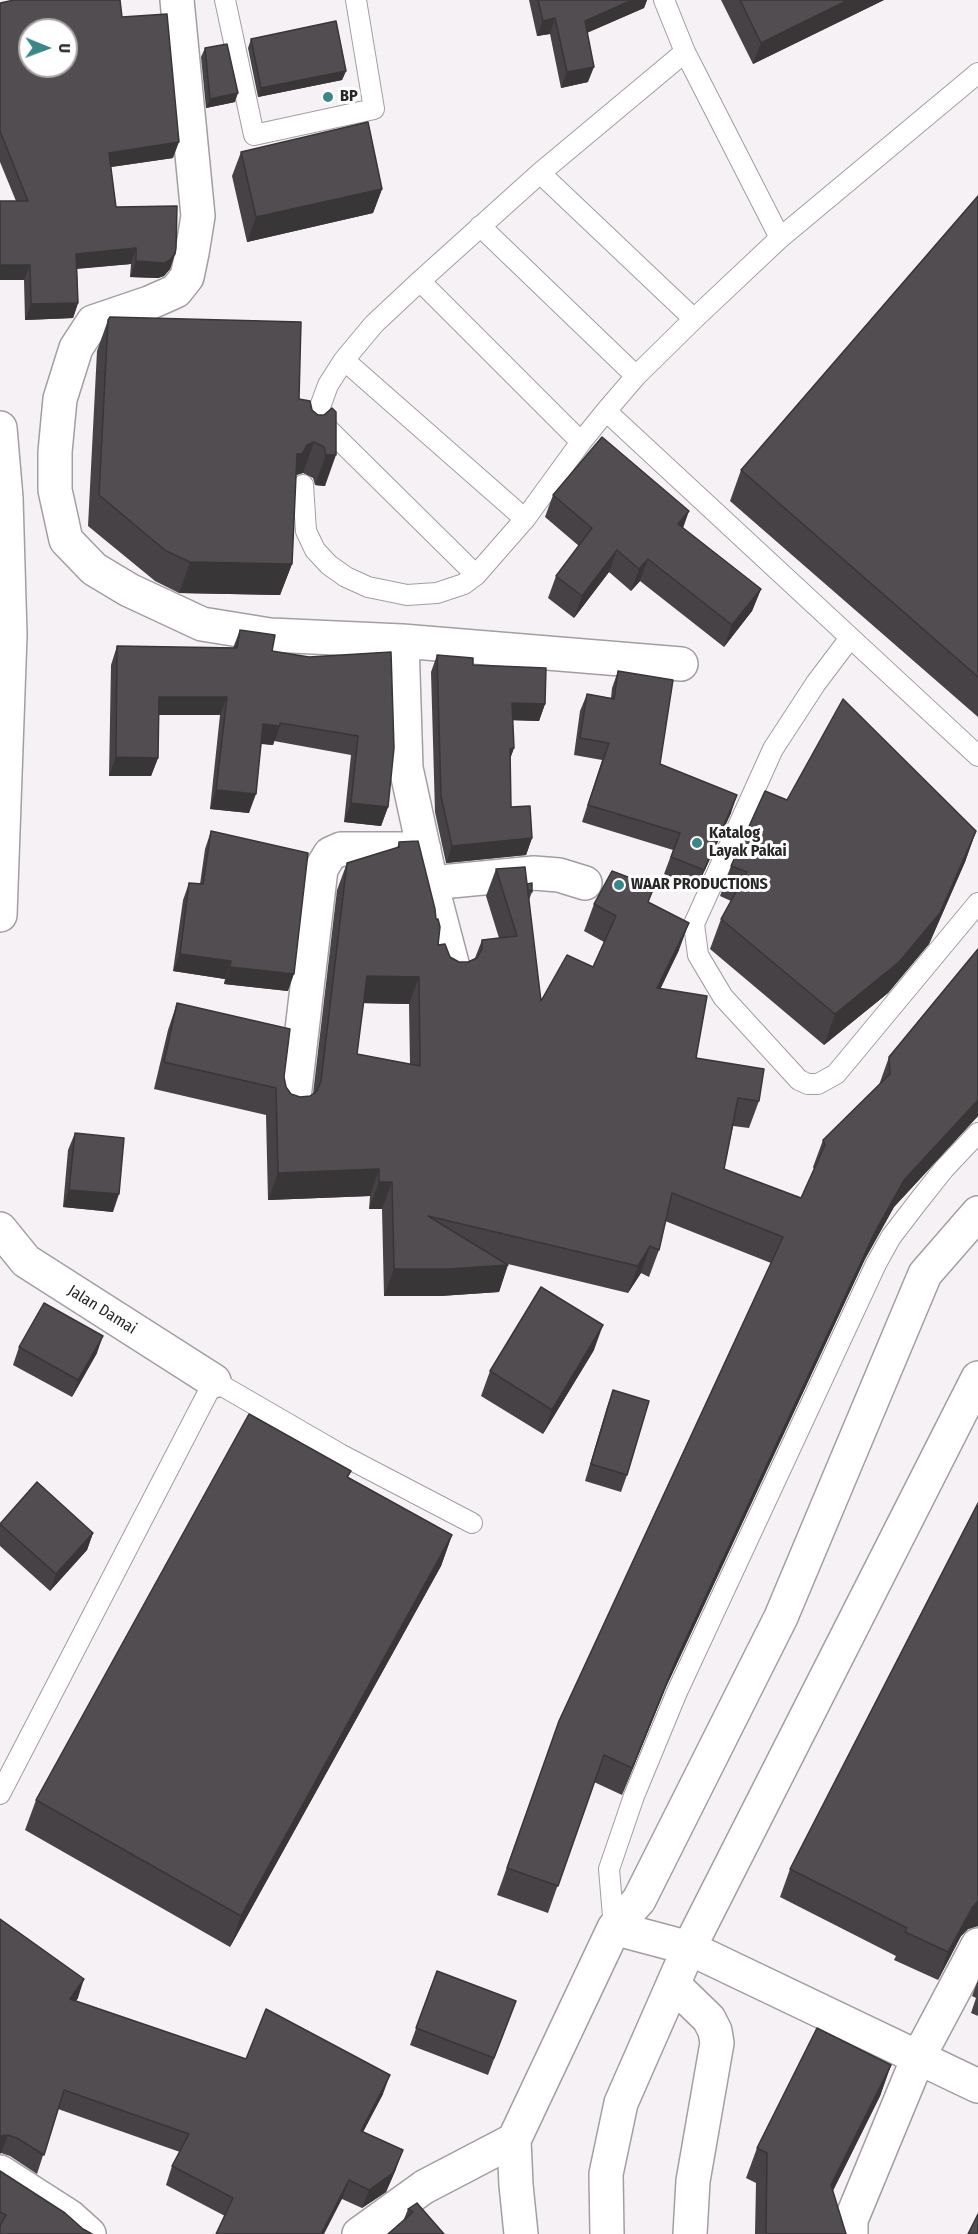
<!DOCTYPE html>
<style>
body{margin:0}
#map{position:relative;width:978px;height:2234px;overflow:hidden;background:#f6f1f5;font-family:"Fira Sans Condensed",sans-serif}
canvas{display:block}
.north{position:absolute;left:18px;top:18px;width:60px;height:60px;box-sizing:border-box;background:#fff;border:2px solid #a9a9a9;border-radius:50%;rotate:91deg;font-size:16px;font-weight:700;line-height:24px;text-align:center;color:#282728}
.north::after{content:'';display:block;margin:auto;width:21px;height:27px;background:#3d8587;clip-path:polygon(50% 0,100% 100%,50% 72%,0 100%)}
</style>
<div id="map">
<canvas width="978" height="2234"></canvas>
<div class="north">U</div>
</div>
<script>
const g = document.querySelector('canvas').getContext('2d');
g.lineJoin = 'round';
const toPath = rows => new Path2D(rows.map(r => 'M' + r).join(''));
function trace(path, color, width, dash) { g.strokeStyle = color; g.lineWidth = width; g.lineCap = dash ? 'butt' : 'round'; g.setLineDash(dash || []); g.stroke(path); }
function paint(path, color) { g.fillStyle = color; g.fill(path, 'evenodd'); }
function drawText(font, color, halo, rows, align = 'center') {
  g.font = font + ' "Fira Sans Condensed",sans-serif'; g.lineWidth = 6; g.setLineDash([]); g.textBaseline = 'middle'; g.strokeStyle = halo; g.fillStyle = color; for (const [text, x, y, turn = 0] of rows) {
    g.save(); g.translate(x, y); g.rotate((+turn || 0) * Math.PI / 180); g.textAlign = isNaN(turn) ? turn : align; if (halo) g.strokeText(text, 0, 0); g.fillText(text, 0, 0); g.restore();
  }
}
const service = toPath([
 [225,0,254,135,374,109,356,0],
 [664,0,685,52,780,238],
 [540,173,694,319],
 [480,226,636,376],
 [420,281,581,442],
 [344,360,525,519],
 [606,411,978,756],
 [319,420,476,575],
 [310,434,328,385,344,360,374,324,420,281,540,173,685,52],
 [303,485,306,531,315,550,329,565,346,577,368,587,407,595,437,593,464,584,476,575,525,519,581,442,606,411,636,376,694,319,780,238,978,73],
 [850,638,816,683,773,749,694,924,698,955,723,997,799,1080,808,1084,818,1084,836,1074,978,903],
 [0,1794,214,1381,340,1454,472,1523],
 [614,1928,609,1869,634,1796,677,1692,876,1264,891,1237,917,1203,944,1169,978,1133]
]);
const minor = toPath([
 [177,0,198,216,192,253,187,277,176,291,149,303,93,322,76,348,60,399,55,452,55,490,66,540,94,569,129,590,202,624,270,635,402,641,681,664],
 [0,428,6,498,10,635,0,915],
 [402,641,406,768,431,883,454,971],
 [431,883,534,873,559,875,585,883],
 [293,1106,321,869,330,854,341,849,424,849],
 [0,1229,26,1261,214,1381],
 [614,1928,689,1948,978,2086],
 [673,1984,709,2019,715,2031,717,2043,693,2181,690,2234],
 [0,2172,70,2217,89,2234],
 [359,2234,424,2187,514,2140],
 [521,2234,516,2185,514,2140,614,1928,639,1900,781,1617,925,1274,978,1213],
 [607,2234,606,2174,621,2103,689,1948,978,1378],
 [851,2234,851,2220,918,2058,978,1945]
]);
trace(service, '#a29ea1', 22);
trace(minor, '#a29ea1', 36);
trace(service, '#fff', 20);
trace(minor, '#fff', 33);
paint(toPath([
 [529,0,647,0,644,8,587,33,588,82,561,88,550,34,537,36],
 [721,0,884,0,753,64],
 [0,3,122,17,173,158,111,167,116,207,175,254,170,269,164,276,158,278,130,277,131,264,77,269,78,303,73,318,25,320,24,280,16,201,0,162],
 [251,39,346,71,342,80,258,97,248,48],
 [205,48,235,102,206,108,201,57],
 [241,152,382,189,373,213,247,242,232,176],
 [978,196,978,717,730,501,741,470],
 [108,320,299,399,318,415,324,415,332,408,325,486,315,485,313,478,303,473,296,475,292,564,280,595,179,593,155,581,88,526,97,351],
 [553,495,683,528,761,589,752,611,724,647,640,581,631,591,609,572,574,618,548,598,556,576,579,546,545,517],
 [240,630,272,651,309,657,391,652,388,807,381,826,344,822,351,755,274,741,273,745,261,744,249,813,210,809,220,715,158,715,158,758,151,776,109,776,111,665,117,646,233,648],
 [437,655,473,665,545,704,539,721,512,720,514,748,510,758,511,807,532,838,526,855,446,863,435,812,431,672],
 [618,671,660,764,731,813,697,887,664,874,673,850,582,822,602,760,574,755,580,711,587,694,611,698,612,688],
 [787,800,976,831,965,862,929,944,888,993,824,1045,710,949,721,919,731,901,720,896,731,866],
 [211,831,288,991,224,984,225,979,173,971,183,900,189,883,200,884,205,849],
 [399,842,436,919,438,945,450,957,459,962,468,962,475,958,482,940,499,938,486,896,496,869,527,884,532,892,529,900,541,1001,593,967,604,942,584,931,594,904,649,903,679,950,660,989,696,1058,759,1101,749,1128,733,1126,724,1169,801,1198,814,1169,813,1167,823,1140,879,1085,889,1057,978,949,978,1116,894,1207,865,1259,666,1687,622,1795,594,1782,548,1913,497,1895,559,1721,771,1263,665,1221,659,1250,649,1277,641,1273,628,1293,508,1264,499,1292,440,1296,384,1296,382,1209,369,1209,370,1196,268,1200,266,1115,154,1089,168,1030,177,1003,284,1077,286,1087,291,1094,300,1097,310,1096,313,1094,337,890,347,863,397,848],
 [363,1003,409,1004,410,1064,357,1054],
 [75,1133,113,1212,63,1207,68,1150],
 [19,1347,97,1353,72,1397,13,1365],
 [594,1350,543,1434,481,1396,490,1371],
 [613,1390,627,1475,621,1492,585,1481,607,1407],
 [351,1471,348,1477,452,1535,441,1566,230,1947,25,1830,36,1800],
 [978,1503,978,1926,968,1929,961,1936,938,1980,894,1960,896,1956,780,1897,790,1869],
 [0,1524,93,1533,87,1550,50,1591,0,1546],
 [0,1919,78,1998,76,2001,246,2059,383,2094,363,2132,396,2169,386,2192,362,2208,342,2199,225,2216,166,2185,172,2166,180,2152,58,2109,37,2174,10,2156,1,2153],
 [437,1971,516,2001,488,2075,410,2045],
 [978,1980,978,2016,971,2013,976,1998,972,1996],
 [891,2065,880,2096,833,2191,846,2234,755,2234,756,2183,746,2178,757,2148],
 [0,2171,83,2229,0,2234],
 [417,2203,444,2234,404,2219,408,2209]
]), '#464245');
paint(toPath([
 [632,0,647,0,644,8,579,36,585,21],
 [848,0,884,0,753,64,761,43],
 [555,18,550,34,537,36,543,21],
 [594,67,588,82,561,88,567,72],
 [346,71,342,80,258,97,261,88],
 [238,93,235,102,206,108,210,99],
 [179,142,173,158,104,168,109,153],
 [382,189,373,213,247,242,256,217],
 [136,248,131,264,71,269,76,254],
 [175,254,170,269,164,276,158,278,130,277,136,261],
 [0,265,30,265,24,280,0,280],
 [78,303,73,318,25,320,31,304],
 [314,442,303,473,296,475,297,454,307,445],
 [326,455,336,455,325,486,315,485],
 [689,511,681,534,678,524],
 [617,550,609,572,574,618,582,596],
 [648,559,640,581,631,591,639,569],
 [190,562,292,564,280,595,179,593],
 [761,589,752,611,724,647,732,625],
 [159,697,227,697,220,715,152,715],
 [512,703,545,704,539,721,506,720],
 [263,724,280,726,273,745,256,743],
 [514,748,508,765,510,749],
 [116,757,158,758,151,776,109,776],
 [216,790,256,794,249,813,210,809],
 [737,795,731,813,697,887,704,870],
 [351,803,388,807,381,826,344,822],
 [976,831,965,862,929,944,888,993,824,1045,835,1014],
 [532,838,526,855,446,863,452,846],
 [689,923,679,950,648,1015,657,988],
 [180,954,231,961,225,979,173,971],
 [230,967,294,974,288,991,224,984],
 [367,976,419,977,409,1004,357,1003],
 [978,1100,978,1116,894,1207,865,1259,666,1687,622,1795,632,1768,676,1660,875,1232,904,1180],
 [379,1169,370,1196,268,1200,278,1173],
 [379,1182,392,1182,382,1209,369,1209],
 [69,1190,119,1194,113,1212,63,1207],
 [650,1246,641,1273,628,1293,638,1266],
 [508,1265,499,1292,440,1296,384,1296,394,1269],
 [603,1325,594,1350,543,1434,552,1410],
 [103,1336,97,1353,72,1397,78,1380],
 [93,1533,87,1550,50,1591,56,1574],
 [452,1535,441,1566,230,1947,241,1916],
 [978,1901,978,1926,968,1929,961,1936,938,1980,948,1952,972,1908],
 [84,1979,78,1998,64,2018,70,1999],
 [891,2065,880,2096,820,2216,831,2185],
 [390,2075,383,2094,354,2149,361,2131],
 [8,2135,1,2153,0,2154,0,2136],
 [403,2150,396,2169,386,2192,362,2208,369,2190],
 [349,2180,342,2199,324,2234,321,2234]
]), '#393638');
const building = toPath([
 [14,0,120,0,122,17,167,14,179,142,109,153,116,207,177,206,176,248,175,254,170,260,164,263,136,261,136,248,76,254,78,303,31,304,30,265,0,265,0,201,28,201,0,131,0,3,14,0],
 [30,30,66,30,66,66,30,66,30,30],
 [538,0,632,0,585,21,594,67,567,72,555,18,543,21,538,0],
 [740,0,848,0,761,43,740,0],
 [336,21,346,71,261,88,251,39,336,21],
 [227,44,238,93,210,99,205,48,227,44],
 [368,122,382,189,256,217,241,152,368,122],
 [978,196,978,677,741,470,978,196],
 [110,317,301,322,299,399,310,401,312,410,318,415,324,415,332,408,336,412,336,455,326,455,324,447,314,442,307,445,302,454,297,454,292,564,190,562,166,551,99,495,108,320,110,317],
 [602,437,689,511,678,524,761,589,732,625,648,559,639,569,617,550,582,596,556,576,592,528,553,495,602,437],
 [240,630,275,635,272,651,309,657,391,652,394,748,388,807,351,803,358,736,280,723,280,726,263,724,256,794,216,790,227,697,159,697,158,758,116,757,117,646,237,648,240,630],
 [437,655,473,658,473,665,546,668,545,704,512,703,514,748,510,749,511,807,530,806,532,838,452,846,441,796,437,655],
 [618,671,673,680,660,764,737,795,704,870,671,857,680,833,588,805,609,743,580,738,587,694,614,699,618,671],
 [843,699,976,831,940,913,899,962,835,1014,721,919,747,872,731,866,765,791,787,800,843,699],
 [211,831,308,853,294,974,230,967,231,961,180,954,189,883,203,884,211,831],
 [418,841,435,909,436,919,438,919,440,927,438,945,445,944,450,957,459,962,468,962,477,958,482,949,482,940,517,936,496,869,525,867,541,1001,567,955,593,967,616,916,594,904,612,871,654,887,648,902,689,923,657,988,707,996,696,1058,764,1069,759,1101,738,1098,724,1169,801,1198,825,1145,823,1140,890,1074,889,1057,978,949,978,1100,904,1180,875,1232,676,1660,632,1768,604,1755,558,1886,507,1868,559,1721,783,1237,672,1193,659,1250,650,1246,638,1266,428,1216,508,1265,450,1269,394,1269,392,1182,379,1182,379,1169,278,1173,276,1088,164,1062,177,1003,290,1029,284,1077,286,1087,291,1094,300,1097,310,1096,317,1091,321,1081,347,863,399,847,399,842,418,841],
 [367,976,419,977,420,1066,357,1054,367,976],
 [532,883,532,892,528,889,527,884,532,883],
 [75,1133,124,1138,119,1194,69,1190,75,1133],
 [541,1287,603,1325,552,1410,490,1371,541,1287],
 [44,1303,103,1336,78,1380,19,1347,44,1303],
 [613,1390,649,1401,627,1475,591,1464,613,1390],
 [249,1414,351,1471,347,1477,452,1535,241,1916,36,1800,249,1414],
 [37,1482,93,1533,56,1574,0,1524,37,1482],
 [978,1503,978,1901,972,1908,948,1952,905,1932,907,1928,790,1869,978,1503],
 [0,1919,84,1979,70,1999,246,2059,266,2009,390,2075,361,2131,403,2150,393,2173,369,2190,349,2180,321,2234,216,2234,233,2198,172,2166,189,2134,64,2090,44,2155,17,2138,8,2135,0,2136,0,1919],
 [437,1971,516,2001,494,2058,416,2028,437,1971],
 [817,2028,891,2065,831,2185,846,2234,766,2234,767,2153,757,2148,817,2028],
 [0,2171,65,2213,83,2229,92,2234,0,2234,0,2226,6,2215,0,2212,0,2171],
 [417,2203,444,2234,388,2234,413,2212,408,2209,417,2203],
 [978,2214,978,2234,968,2234,978,2214]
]);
paint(building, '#514d50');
trace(building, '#393638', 1.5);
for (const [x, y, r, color] of [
 [328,97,6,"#3d8587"],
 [697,843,6,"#3d8587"],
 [619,885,6,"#3d8587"]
]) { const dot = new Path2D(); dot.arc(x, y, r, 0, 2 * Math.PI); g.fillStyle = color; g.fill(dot); trace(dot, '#fff', 2); }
drawText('bold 16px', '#282728', '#fff', [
 ["BP",340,97],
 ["Katalog",709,834],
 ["Layak Pakai",709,852],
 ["WAAR PRODUCTIONS",631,885]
], 'left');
drawText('16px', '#282728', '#fff', [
 ["Jalan Damai",102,1310,32]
]);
</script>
